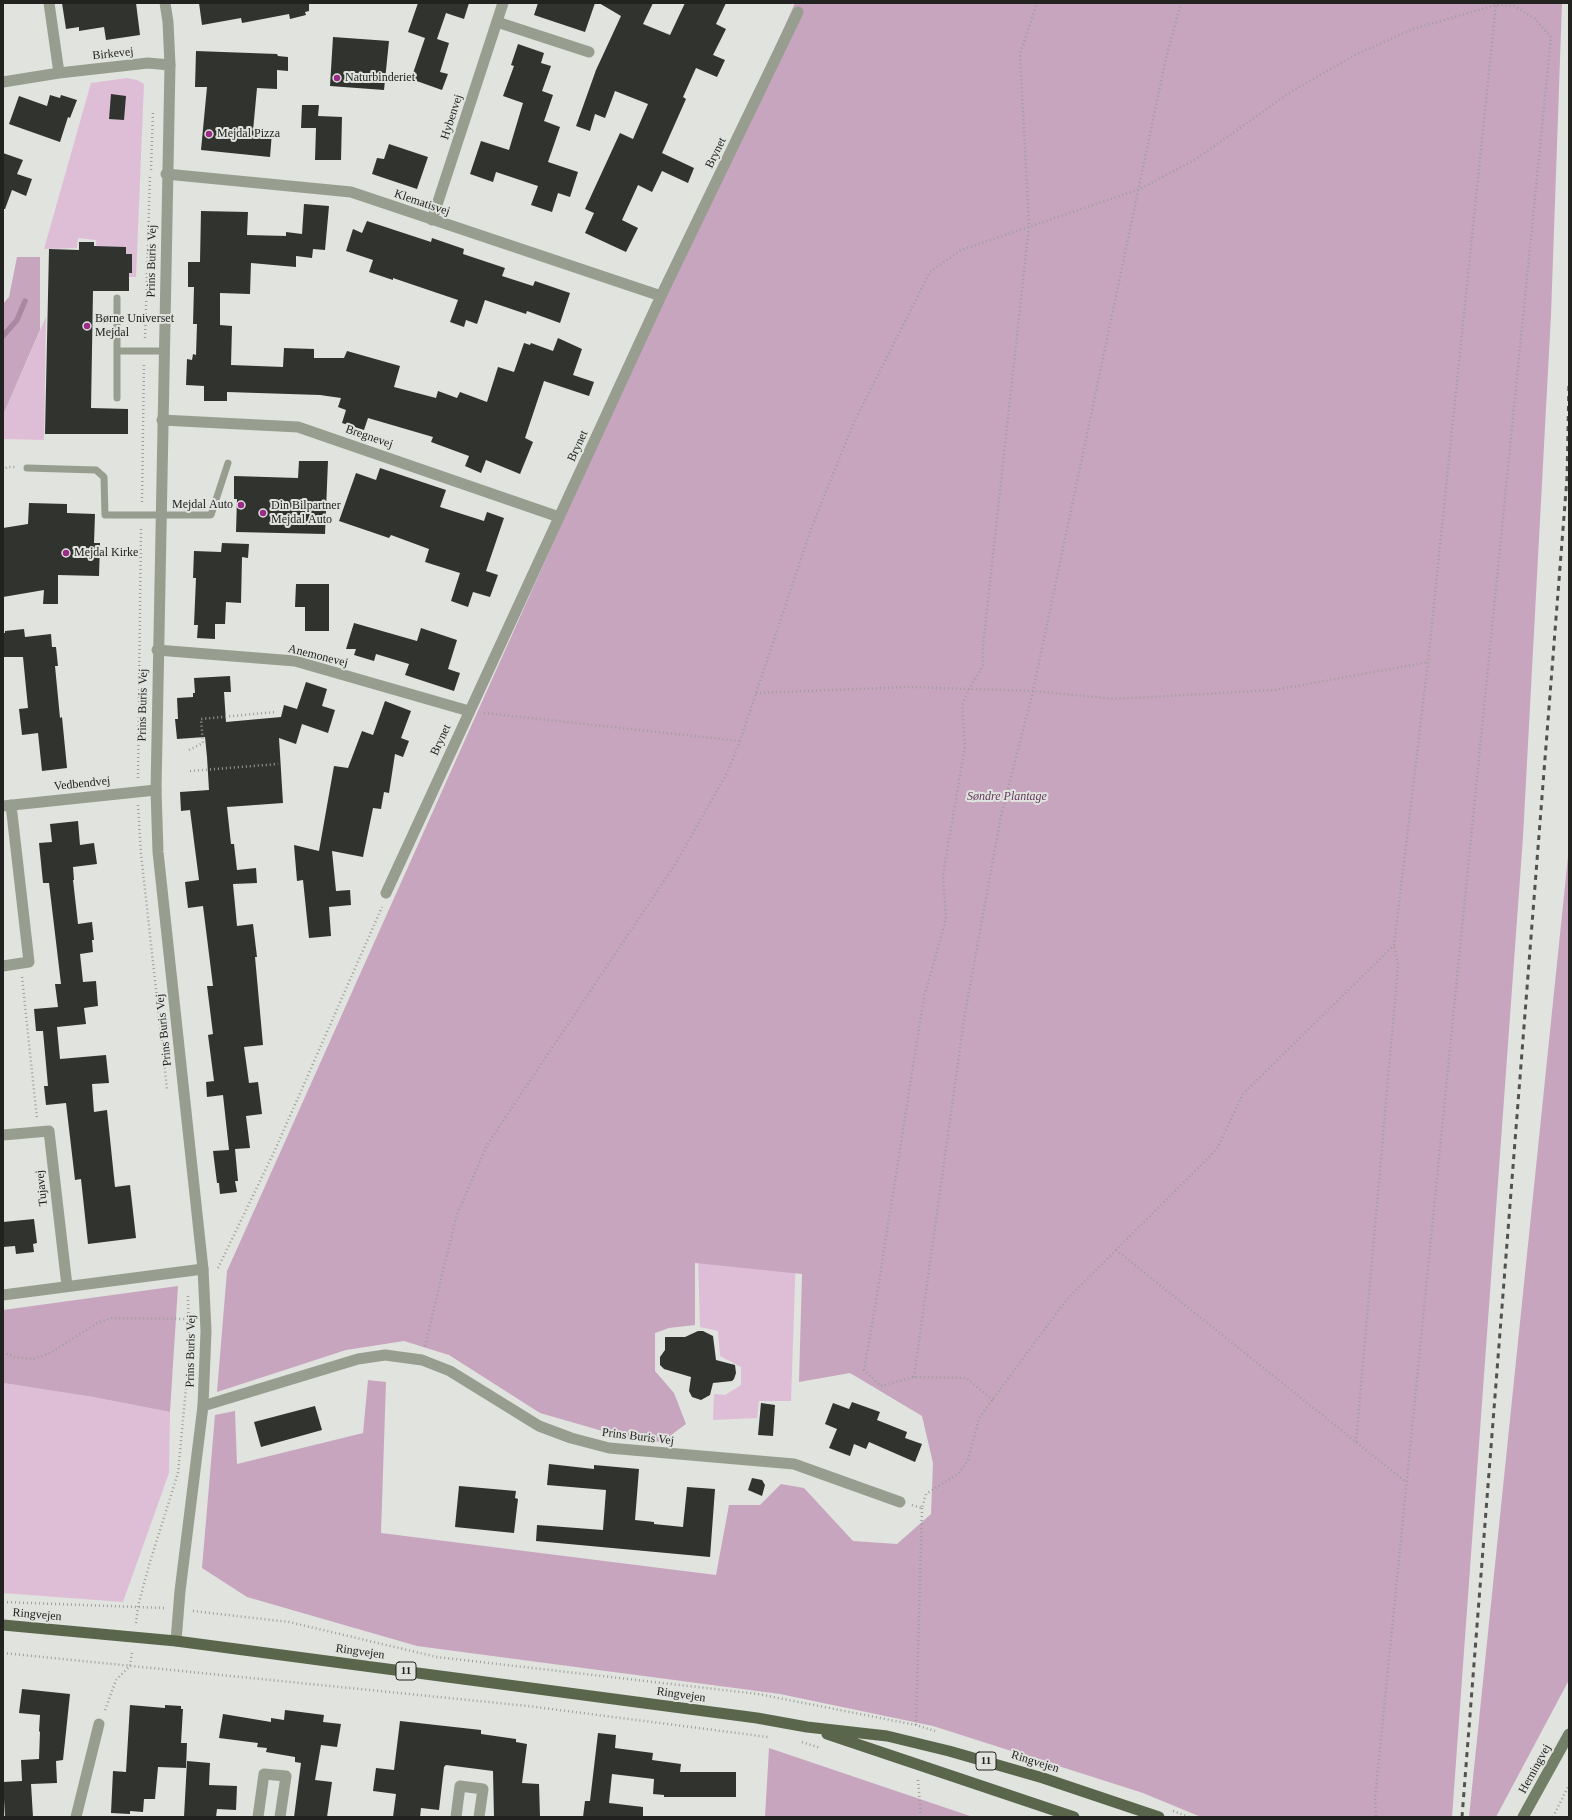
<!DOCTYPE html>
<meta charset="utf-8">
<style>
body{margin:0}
#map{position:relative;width:1572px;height:1820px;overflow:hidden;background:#e0e3de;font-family:Georgia,serif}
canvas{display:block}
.frame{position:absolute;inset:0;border:4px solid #222321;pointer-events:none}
</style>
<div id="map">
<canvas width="1572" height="1820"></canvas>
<div class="frame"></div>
</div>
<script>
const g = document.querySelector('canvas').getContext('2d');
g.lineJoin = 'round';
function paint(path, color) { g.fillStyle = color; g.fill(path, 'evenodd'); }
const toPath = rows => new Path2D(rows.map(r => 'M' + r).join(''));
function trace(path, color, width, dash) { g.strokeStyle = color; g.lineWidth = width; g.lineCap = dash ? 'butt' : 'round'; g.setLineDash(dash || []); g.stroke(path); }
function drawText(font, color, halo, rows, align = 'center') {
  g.font = font + ' Georgia,serif'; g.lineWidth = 4; g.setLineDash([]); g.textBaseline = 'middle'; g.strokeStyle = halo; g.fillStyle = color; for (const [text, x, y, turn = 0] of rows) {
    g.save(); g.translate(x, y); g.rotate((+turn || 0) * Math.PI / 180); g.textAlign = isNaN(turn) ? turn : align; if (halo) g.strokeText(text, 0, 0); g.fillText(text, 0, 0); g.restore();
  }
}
paint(toPath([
 [127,78,137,80,144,84,136,277,115,277,98,281,96,240,78,238,77,248,44,249,91,83],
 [46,317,44,440,3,439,3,415],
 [797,1223,791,1401,759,1401,757,1418,713,1420,714,1394,725,1395,741,1385,741,1367,720,1356,718,1331,700,1327,698,1257],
 [3,1383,93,1397,170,1412,169,1473,123,1602,3,1593]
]), '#debed6');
paint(toPath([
 [795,3,1562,3,1551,315,1523,837,1452,1817,1201,1817,1143,1793,933,1726,780,1694,417,1646,247,1597,202,1568,215,1415,235,1411,237,1464,363,1433,368,1380,386,1382,381,1533,716,1575,729,1505,760,1505,781,1484,804,1488,853,1541,897,1544,931,1514,933,1463,922,1416,850,1373,799,1382,802,1274,695,1263,695,1325,669,1328,655,1333,655,1371,674,1393,686,1424,663,1441,644,1443,540,1413,449,1355,404,1341,346,1350,217,1392,227,1271],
 [17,257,40,257,40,330,3,415,3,304,9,297],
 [1569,847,1569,1680,1496,1817,1469,1817],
 [178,1286,170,1412,93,1397,3,1383,3,1310],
 [769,1748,973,1817,765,1817]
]), '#c8a5bf');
trace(toPath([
 [3,336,17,320,25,301]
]), '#a988a1', 5.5);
paint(toPath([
 [62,3,136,3,140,35,106,40,104,27,79,31,79,27,66,29],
 [199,3,309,3,309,11,305,12,306,15,290,19,289,14,242,23,241,18,202,25],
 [418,3,469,3,464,19,446,13,437,39,449,43,440,72,448,74,442,90,411,79,425,38,408,32],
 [538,3,595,3,585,32,534,15],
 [599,3,653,3,643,24,670,35,685,3,726,3,716,24,726,29,713,55,725,60,717,77,696,68,683,97,686,99,662,153,694,168,688,183,662,171,652,192,638,185,622,220,638,228,626,252,585,233,594,213,585,209,620,133,633,139,648,104,615,91,605,118,595,114,590,131,576,126,596,70,621,16],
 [333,37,389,41,384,90,330,86],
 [518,44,544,53,541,63,551,66,542,91,553,95,544,121,560,127,548,162,578,172,570,197,558,193,552,212,531,205,538,186,496,172,493,182,470,174,481,141,509,150,523,103,503,96,514,66,511,65],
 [196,51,277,54,278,56,288,57,288,71,277,70,277,89,257,88,253,131,272,132,270,157,201,150,207,87,195,87],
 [111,94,126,96,124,120,109,119],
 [50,95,60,98,61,95,77,100,70,118,68,117,60,142,9,124,19,96,47,106],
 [302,105,319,105,318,116,342,117,341,160,315,160,316,128,301,128],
 [389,144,428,157,417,189,372,174,377,158,384,159],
 [3,153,23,160,17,174,32,179,26,196,12,190,5,209,3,209],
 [304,204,329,206,325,250,313,249,312,258,296,256,296,267,251,263,250,294,220,293,220,325,232,326,231,365,283,367,284,348,314,349,314,358,344,358,347,351,400,366,394,387,436,398,438,391,457,398,460,392,487,402,498,367,514,372,524,343,530,345,531,343,553,351,558,338,582,349,573,375,594,382,589,396,544,381,525,438,533,442,520,474,486,460,481,473,465,466,469,456,431,442,433,437,368,418,364,430,342,423,346,410,338,407,341,398,320,395,227,392,227,401,204,401,204,386,186,385,187,359,192,360,193,354,196,355,197,324,193,324,194,287,188,287,188,262,200,262,201,211,248,212,247,235,286,236,286,232,302,234],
 [367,221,431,242,432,238,464,249,463,254,505,268,502,276,533,286,535,281,570,293,560,323,527,311,526,314,485,300,477,324,466,320,464,327,450,322,458,300,393,278,393,280,369,272,373,260,346,251,353,229,362,233],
 [79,242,94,242,94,246,126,247,126,254,132,254,132,273,129,273,129,291,93,291,91,408,128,409,128,434,45,434,49,249,79,250],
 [299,461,328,461,325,534,236,532,237,499,234,499,234,476,298,478],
 [380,468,446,490,440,507,484,521,487,512,504,518,486,571,498,575,490,597,473,592,468,607,451,601,460,573,425,562,429,549,391,535,389,538,339,521,356,473,376,480],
 [29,503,67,504,67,513,95,514,94,543,100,543,99,576,58,575,58,604,43,604,44,590,3,597,3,528,28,524],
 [222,543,249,544,248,558,242,557,241,603,226,602,225,624,215,624,215,639,197,638,198,625,194,625,196,578,193,578,194,551,221,552],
 [296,584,329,584,329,631,305,631,305,607,295,607],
 [354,623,417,641,421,628,457,640,448,669,460,673,454,691,405,675,409,664,376,654,374,661,354,655,356,649,346,649],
 [24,629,25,637,51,634,52,647,56,647,58,666,55,666,60,718,62,717,67,768,42,771,38,733,22,735,19,709,28,708,23,657,3,657,3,633,5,633,5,631],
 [230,676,231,692,224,692,226,722,281,717,284,705,297,709,306,682,327,689,322,706,335,710,328,733,302,724,296,744,279,738,283,803,227,807,231,844,234,844,237,870,256,868,257,883,233,884,237,926,253,924,257,957,255,957,263,1045,244,1047,249,1083,258,1082,262,1114,246,1116,250,1148,235,1149,238,1181,235,1181,237,1192,220,1194,219,1183,217,1183,213,1151,229,1150,223,1095,207,1097,206,1082,214,1081,208,1035,213,1034,207,986,213,986,203,906,188,908,185,882,199,880,190,810,181,811,180,792,209,790,207,757,205,737,177,739,175,719,178,719,177,698,193,697,193,693,195,693,194,678],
 [385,701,411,711,401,738,409,741,403,757,395,754,389,793,384,792,381,809,373,808,363,857,332,851,336,891,350,890,351,905,329,907,331,936,309,938,303,880,297,881,294,845,319,851,334,766,348,768,362,731,373,735],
 [78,821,80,845,94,843,97,864,73,867,74,880,73,880,78,924,92,922,94,940,92,940,93,952,80,954,83,982,96,981,98,1006,84,1008,86,1024,57,1027,60,1059,106,1055,109,1083,92,1084,94,1112,107,1110,115,1187,130,1185,136,1238,88,1244,81,1179,75,1180,66,1103,46,1105,44,1086,48,1086,43,1031,36,1031,34,1009,58,1007,55,984,61,984,49,883,43,883,39,843,52,842,50,824],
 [34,1219,37,1243,33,1244,34,1252,16,1254,15,1246,3,1247,3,1222],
 [698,1331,703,1331,713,1336,716,1360,735,1365,736,1373,734,1379,732,1381,713,1383,710,1395,701,1400,692,1397,689,1391,691,1377,664,1369,660,1365,660,1357,665,1350,665,1337,685,1337],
 [852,1402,880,1412,877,1420,907,1432,905,1438,922,1444,915,1462,869,1442,866,1449,854,1444,850,1456,829,1448,837,1429,825,1424,833,1403,849,1409],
 [761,1403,775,1405,773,1436,758,1435],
 [315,1406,322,1430,261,1447,254,1422],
 [549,1464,594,1469,594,1465,639,1469,635,1520,654,1522,654,1524,683,1527,687,1487,715,1489,710,1557,536,1541,537,1525,603,1530,606,1490,547,1485],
 [752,1478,762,1480,765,1485,762,1496,748,1490],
 [459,1486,516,1491,515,1498,518,1499,514,1533,455,1527],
 [22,1689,70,1694,63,1760,56,1761,57,1783,31,1784,33,1817,5,1817,3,1782,22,1781,21,1760,39,1759,40,1732,39,1731,40,1715,19,1713],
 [130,1705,165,1708,165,1705,181,1706,181,1709,183,1709,181,1743,187,1743,186,1768,158,1767,155,1799,144,1799,143,1812,130,1811,130,1814,111,1813,113,1771,126,1772],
 [285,1710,324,1715,323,1722,341,1724,337,1747,321,1745,315,1780,332,1782,327,1817,294,1817,301,1763,295,1762,295,1757,266,1752,267,1748,257,1747,258,1743,219,1738,223,1714,271,1722,271,1718,284,1720],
 [400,1721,481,1730,481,1734,516,1739,516,1742,527,1744,522,1783,539,1784,540,1817,494,1817,493,1771,446,1765,444,1767,439,1810,421,1808,420,1817,393,1817,396,1794,373,1791,376,1768,394,1770],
 [598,1733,616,1735,615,1748,653,1753,652,1760,681,1764,680,1772,736,1772,736,1797,664,1797,664,1795,653,1794,654,1779,612,1774,609,1803,643,1807,643,1817,583,1817,585,1801,590,1801],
 [187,1761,210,1763,209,1785,237,1786,236,1810,217,1809,216,1817,184,1817]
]), '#31332f');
trace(toPath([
 [151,170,153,111],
 [145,338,150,175],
 [3,471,7,467,15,467],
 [142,502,144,363],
 [756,693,908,687,1033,691,1115,699,1275,690,1428,662],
 [484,713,740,741],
 [189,750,203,743,201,719,275,712],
 [190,771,278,764],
 [138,778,141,527],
 [138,805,141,854,167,1089],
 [22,977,37,1119],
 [1116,1250,1406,1482],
 [218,1268,275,1150,382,907],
 [188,1296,189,1341],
 [425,1346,456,1217,487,1145,674,866,727,773,740,741,811,529,854,422,930,272,961,250,1140,189,1196,159,1292,91,1355,55,1413,29,1496,5,1514,6,1534,18,1551,37,1549,57,1375,1799,1376,1817],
 [3,1352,14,1357,33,1359,50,1353,99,1322,112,1318,188,1319],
 [914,1377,965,1013,1001,816,1033,691,1166,58,1181,3],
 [993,1400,966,1378,914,1377,881,1386,864,1370,876,1301,924,997,946,919,943,875,965,746,962,706,969,689,983,666,983,646,1029,226,1020,54,1037,3],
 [1356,1442,1398,966,1394,945],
 [912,1505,922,1508,926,1494,958,1474,968,1460,979,1418,1067,1299,1217,1149,1243,1094,1394,945,1428,662,1496,4],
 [3,1602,164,1608],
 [193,1611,289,1622,437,1657,758,1694,916,1725,935,1731],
 [136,1623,138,1606,149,1565,178,1473,189,1356],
 [3,1653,528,1706,768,1737],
 [105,1710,116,1680,130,1666,132,1652],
 [916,1725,922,1508],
 [802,1742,820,1748],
 [918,1780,921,1817],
 [1173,1811,1189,1817],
 [1553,1817,1569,1785]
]), '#9c9f9b', 2.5, [1, 3]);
trace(toPath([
 [117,351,117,298],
 [117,398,117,351,164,351],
 [27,468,96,470,104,477,105,515,211,515,228,463]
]), '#979e8f', 7);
trace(toPath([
 [49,3,59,73],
 [497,22,589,52],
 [3,82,59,73,148,63,170,65],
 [166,174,351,192,661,296],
 [432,220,503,3],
 [162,420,298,427,559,517],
 [157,650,295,661,469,711],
 [3,806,156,790],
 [386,893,661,296,798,12],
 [3,966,29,962,11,805],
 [3,1135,49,1131,67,1286],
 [3,1295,203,1269],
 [203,1406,358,1359,385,1355,422,1360,450,1371,539,1426,571,1438,609,1448,794,1464,900,1502],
 [76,1817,99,1724],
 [258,1817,264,1774,286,1776,280,1817],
 [456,1817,460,1786,483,1789,479,1817]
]), '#979e8f', 11);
trace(toPath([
 [165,3,168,22,170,65,156,790,158,852,203,1269,206,1331,203,1406,180,1591,176,1641]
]), '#979e8f', 11);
trace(toPath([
 [1523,1817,1569,1734]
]), '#737e67', 11);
trace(toPath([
 [3,1625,176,1641,757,1718,807,1727,887,1736,949,1751,1043,1778,1159,1817],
 [827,1734,1074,1817]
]), '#59664b', 11);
trace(toPath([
 [1462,1817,1567,478,1569,384]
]), '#51524f', 3, [5, 5]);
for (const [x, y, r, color] of [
 [337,78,4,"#9c2c8a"],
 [209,134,4,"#9c2c8a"],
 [87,326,4,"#9c2c8a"],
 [241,505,4,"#9c2c8a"],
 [263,513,4,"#9c2c8a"],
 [66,553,4,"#9c2c8a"]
]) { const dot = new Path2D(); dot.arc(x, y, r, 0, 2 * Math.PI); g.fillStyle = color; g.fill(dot); trace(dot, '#e0e3de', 1.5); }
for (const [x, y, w] of [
 [406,1671,20],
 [986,1761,20]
]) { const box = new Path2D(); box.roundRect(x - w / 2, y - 9, w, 18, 3); g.fillStyle = '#e0e3de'; g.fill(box); trace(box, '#222321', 1); }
drawText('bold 11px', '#222321', null, [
 ["11",406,1671],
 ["11",986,1761]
]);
drawText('12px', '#222321', '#e0e3de', [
 ["Birkevej",113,54,-6],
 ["Hybenvej",452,117,-72],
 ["Brynet",716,153,-64],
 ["Klematisvej",422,203,19],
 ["Prins Buris Vej",152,261,-89],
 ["Bregnevej",369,437,19],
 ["Brynet",578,446,-65],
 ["Anemonevej",318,656,14],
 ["Prins Buris Vej",143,705,-89],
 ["Brynet",441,740,-65],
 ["Vedbendvej",82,784,-6],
 ["Prins Buris Vej",164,1030,-96],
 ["Tujavej",42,1188,-96],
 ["Prins Buris Vej",191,1351,-89],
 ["Prins Buris Vej",638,1437,7],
 ["Ringvejen",37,1615,5],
 ["Ringvejen",360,1652,8],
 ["Ringvejen",681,1695,8],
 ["Ringvejen",1035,1762,17],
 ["Herningvej",1535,1769,-61]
]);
drawText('12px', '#222321', '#e0e3de', [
 ["Naturbinderiet",345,78],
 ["Mejdal Pizza",217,134],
 ["Børne Universet",95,319],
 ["Mejdal",95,333],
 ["Mejdal Auto",233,505,"right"],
 ["Din Bilpartner",271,506],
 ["Mejdal Auto",271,520],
 ["Mejdal Kirke",74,553]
], 'left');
drawText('italic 12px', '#66385d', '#e0e3de', [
 ["Søndre Plantage",1007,797]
]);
</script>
